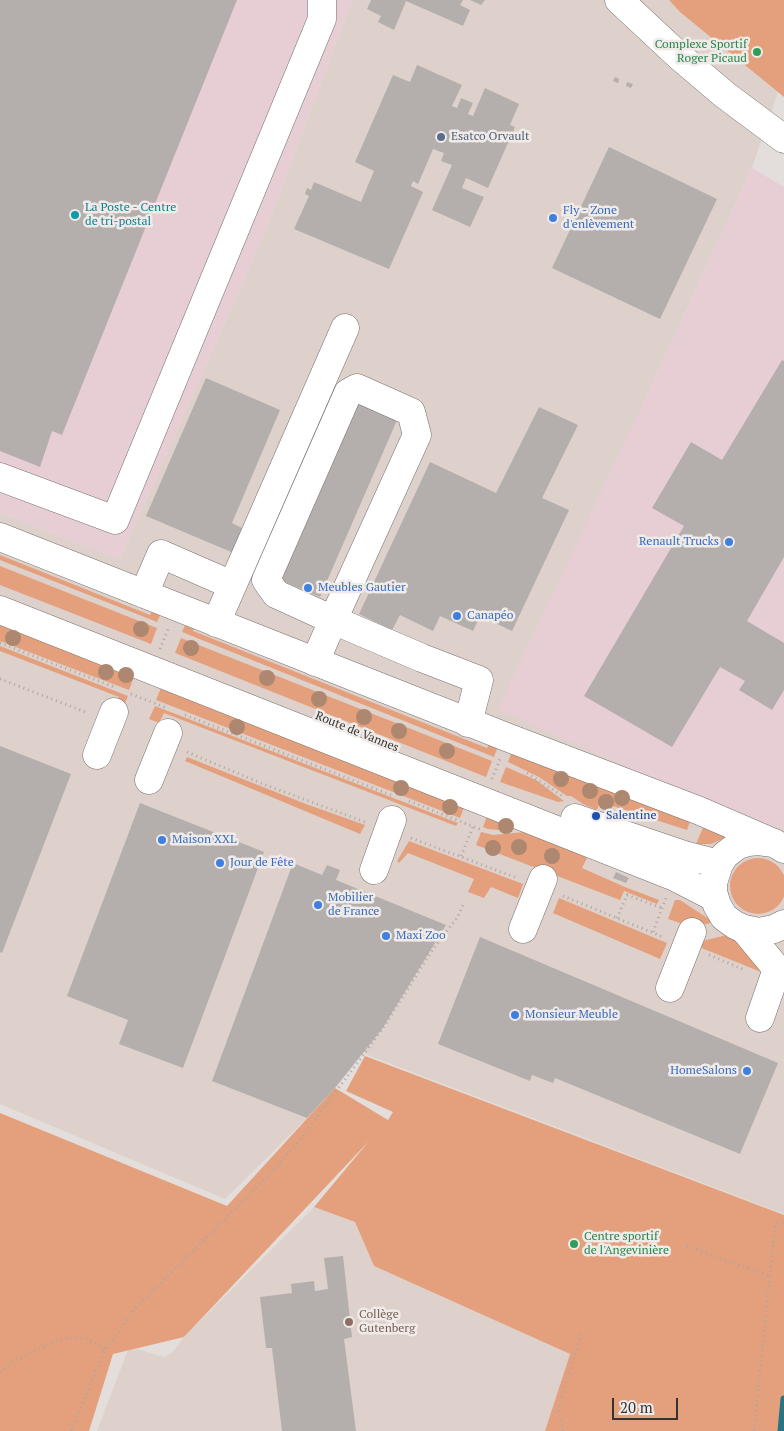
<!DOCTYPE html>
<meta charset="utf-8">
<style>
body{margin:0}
#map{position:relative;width:784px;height:1431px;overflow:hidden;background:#e3dedb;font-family:"PT Serif",serif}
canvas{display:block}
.scale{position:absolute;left:612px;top:1398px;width:66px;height:22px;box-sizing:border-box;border:2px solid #363433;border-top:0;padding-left:6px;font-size:15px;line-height:18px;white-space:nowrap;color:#363433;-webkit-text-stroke:4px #f0ebe8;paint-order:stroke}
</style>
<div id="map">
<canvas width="784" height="1431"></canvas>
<div class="scale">20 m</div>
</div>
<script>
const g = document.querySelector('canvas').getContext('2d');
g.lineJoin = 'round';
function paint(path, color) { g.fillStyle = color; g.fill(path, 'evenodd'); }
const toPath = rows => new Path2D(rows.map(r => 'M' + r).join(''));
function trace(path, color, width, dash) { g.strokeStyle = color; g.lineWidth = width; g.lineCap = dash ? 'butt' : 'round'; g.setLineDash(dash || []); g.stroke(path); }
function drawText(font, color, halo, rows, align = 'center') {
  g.font = font + ' "PT Serif",serif'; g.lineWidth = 5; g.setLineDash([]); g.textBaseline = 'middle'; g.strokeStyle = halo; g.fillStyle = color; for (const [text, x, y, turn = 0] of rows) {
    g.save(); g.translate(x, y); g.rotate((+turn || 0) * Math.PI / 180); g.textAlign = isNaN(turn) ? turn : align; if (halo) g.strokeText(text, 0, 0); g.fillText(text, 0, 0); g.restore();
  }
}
paint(toPath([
 [352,0,669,0,681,12,778,92,752,168,644,402,755,825,784,827,784,1214,362,1053,335,1088,307,1118,225,1199,0,1104,0,513,120,559,264,234],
 [314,1207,355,1222,374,1266,570,1354,545,1431,97,1431,128,1350,137,1349,164,1357,172,1353,184,1337]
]), '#ded1cb');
paint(toPath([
 [0,0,352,0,264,234,120,559,0,513],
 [752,168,784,187,784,827,755,825,498,709,644,402]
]), '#e7ced4');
paint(toPath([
 [669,0,784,0,784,97,680,12],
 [0,555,150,615,154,606,163,609,157,622,0,560],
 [0,566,157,628,151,644,0,585],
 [0,618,136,672,129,690,0,641],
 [188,619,195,623,193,631,487,748,491,739,499,743,494,757,182,632],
 [181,638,492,761,486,777,175,653],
 [0,646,128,696,123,708,116,706,119,697,0,651],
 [163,683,466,802,460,818,156,700],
 [155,706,458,823,456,826,164,713,159,723,149,719],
 [513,748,691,819,687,830,600,802,597,810,583,804,571,796,567,796,539,777,508,762],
 [187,757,306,804,365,825,360,834,185,761],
 [506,767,536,780,564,801,558,802,500,782],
 [489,811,532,828,498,830,488,829,483,827],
 [705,823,734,834,711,844,696,844],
 [536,831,581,850,579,854,587,858,582,868,625,887,659,900,657,904,624,891,620,900,476,845,481,832,493,835],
 [409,841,523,884,518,898,491,887,484,898,468,892,474,879,408,853,399,863,397,861],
 '730 886a28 28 0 1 1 56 0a28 28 0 1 1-56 0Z',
 [559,898,667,943,660,959,553,913],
 [675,900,680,900,712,921,708,924,683,924,668,919],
 [727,935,735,936,762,970,761,972,699,947,702,941],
 [365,1056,784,1215,784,1431,545,1431,570,1354,374,1266,355,1222,314,1207,369,1141,184,1337,113,1354,89,1431,0,1431,0,1113,227,1206,335,1088,388,1120,393,1112,346,1091]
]), '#e4a07c');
trace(toPath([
 [781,1431,784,1399]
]), '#287484', 7);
paint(toPath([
 [0,0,237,0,62,435,52,431,40,467,0,451],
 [371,0,463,0,460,5,470,10,463,26,406,1,394,30,378,22,381,16,367,9],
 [470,0,485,0,481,5],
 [417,65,462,85,452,106,457,108,461,98,473,103,468,114,473,116,485,88,519,104,510,125,515,127,488,188,466,178,462,188,484,197,470,227,432,210,452,165,441,161,444,153,433,149,418,184,413,181,411,186,423,192,389,269,294,229,309,196,305,194,307,188,311,190,314,182,361,202,374,171,355,162,393,75,410,82],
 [615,77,619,79,618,83,613,81],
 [627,82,633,84,631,88,626,86],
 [609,147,717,199,660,319,552,268],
 [782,360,784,361,784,557,747,621,784,643,784,690,772,710,739,690,745,681,720,667,672,747,584,696,684,526,652,508,691,442,722,460],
 [206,378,280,410,232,523,246,530,236,554,146,516],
 [354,398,398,418,320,597,276,578],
 [539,407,578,425,542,498,569,510,512,631,480,616,473,631,440,616,433,631,400,615,392,630,359,614,430,462,496,493],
 [0,746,71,774,2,953,0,952],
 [140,803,264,852,183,1068,119,1044,128,1020,67,996],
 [608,808,621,812,619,818,606,813],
 [293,863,322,875,327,865,340,870,336,880,446,925,382,1029,335,1088,307,1118,212,1081],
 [616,872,629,878,626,883,613,878],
 [480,937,778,1063,740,1154,555,1078,553,1083,532,1075,530,1081,438,1044],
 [343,1256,352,1337,344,1339,356,1431,282,1431,272,1348,266,1348,260,1297,292,1293,291,1284,314,1281,315,1291,328,1289,324,1258]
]), '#b4afac');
const minor = toPath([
 [619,0,679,56,725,95,784,139],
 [0,477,115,520,322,19,322,0],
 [0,537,509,738,700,811,774,843],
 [144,594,161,554,232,585],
 [216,623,345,328],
 [315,662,333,620,417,435,411,412,357,388,348,393,266,580,276,594,333,620,422,658,479,680,468,723],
 [97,755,114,712],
 [149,780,168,733],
 [374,870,392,820],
 [523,929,543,879],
 [744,929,777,969,784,973],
 [670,988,692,932],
 [760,1018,777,969]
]);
const major = toPath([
 [0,610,675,877,714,897],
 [575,818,684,855,719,864],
 [784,849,774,843,758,841,748,842,738,845,725,855,719,864,713,883,713,892,717,905,724,917,735,925,744,929,759,932,774,929,784,924]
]);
trace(minor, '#76726f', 29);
trace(major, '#76726f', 29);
trace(toPath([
 [0,643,114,687],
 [160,649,168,629],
 [0,679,88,713],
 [131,694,167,708],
 [185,715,391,795],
 [187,752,263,784,365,822],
 [527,773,564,797],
 [492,779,500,759],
 [409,801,482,830],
 [411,838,517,878],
 [461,856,473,827],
 [563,896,663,937],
 [617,918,627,895,662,908],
 [653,932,666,898],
 [709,955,745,970],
 [687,1246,769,1276],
 [0,1372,14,1361,60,1339,85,1338,106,1349],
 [71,1431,104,1352,134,1310,263,1181,297,1144,383,1028,433,949,457,918,463,905],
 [563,1431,558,1409,582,1331],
 [754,1431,775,1225,784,1222]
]), '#aba6a4', 3, [1, 4]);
trace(minor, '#fff', 28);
trace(major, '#fff', 28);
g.fillStyle = '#ad876f';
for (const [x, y] of [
 [141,629],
 [13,638],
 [191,648],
 [106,672],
 [126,675],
 [267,678],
 [319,699],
 [364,717],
 [237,727],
 [399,731],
 [447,751],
 [561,779],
 [401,788],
 [590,791],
 [622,798],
 [606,802],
 [450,807],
 [506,826],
 [519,847],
 [493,848],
 [552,856]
]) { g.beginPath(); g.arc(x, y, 8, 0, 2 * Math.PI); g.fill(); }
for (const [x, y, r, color] of [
 [757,52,5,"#2e9e5b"],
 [441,137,5,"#5c6f8a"],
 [75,215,5,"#0f9aa8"],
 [553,218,5,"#3f7fe0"],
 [729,542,5,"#3f7fe0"],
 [308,588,5,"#3f7fe0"],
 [457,616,5,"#3f7fe0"],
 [596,816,5,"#1a4fb4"],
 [162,840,5,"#3f7fe0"],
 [220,863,5,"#3f7fe0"],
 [318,905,5,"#3f7fe0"],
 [386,936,5,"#3f7fe0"],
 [515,1015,5,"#3f7fe0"],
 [747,1071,5,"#3f7fe0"],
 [574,1244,5,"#2e9e5b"],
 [349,1322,5,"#8d6e63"]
]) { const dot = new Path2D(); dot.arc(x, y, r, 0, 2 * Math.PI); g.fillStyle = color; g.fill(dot); trace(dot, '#f0ebe8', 2); }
drawText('12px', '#27864d', '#f0ebe8', [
 ["Complexe Sportif",747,45],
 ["Roger Picaud",747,59],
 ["Centre sportif",584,1237,"left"],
 ["de l'Angevinière",584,1251,"left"]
], 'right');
drawText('12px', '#4e5e75', '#f0ebe8', [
 ["Esatco Orvault",451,137]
], 'left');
drawText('12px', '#0d838f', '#f0ebe8', [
 ["La Poste - Centre",85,208],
 ["de tri-postal",85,222]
], 'left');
drawText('12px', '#366cbe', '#f0ebe8', [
 ["Fly - Zone",563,211],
 ["d'enlèvement",563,225],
 ["Renault Trucks",719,542,"right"],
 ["Meubles Gautier",318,588],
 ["Canapéo",467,616],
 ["Maison XXL",172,840],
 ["Jour de Fête",230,863],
 ["Mobilier",328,898],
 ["de France",328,912],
 ["Maxi Zoo",396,936],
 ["Monsieur Meuble",525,1015],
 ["HomeSalons",737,1071,"right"]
], 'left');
drawText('12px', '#363433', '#f0ebe8', [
 ["Route de Vannes",357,732,22]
]);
drawText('12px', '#164399', '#f0ebe8', [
 ["Salentine",606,816]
], 'left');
drawText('12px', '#785e54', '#f0ebe8', [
 ["Collège",359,1315],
 ["Gutenberg",359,1329]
], 'left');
</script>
